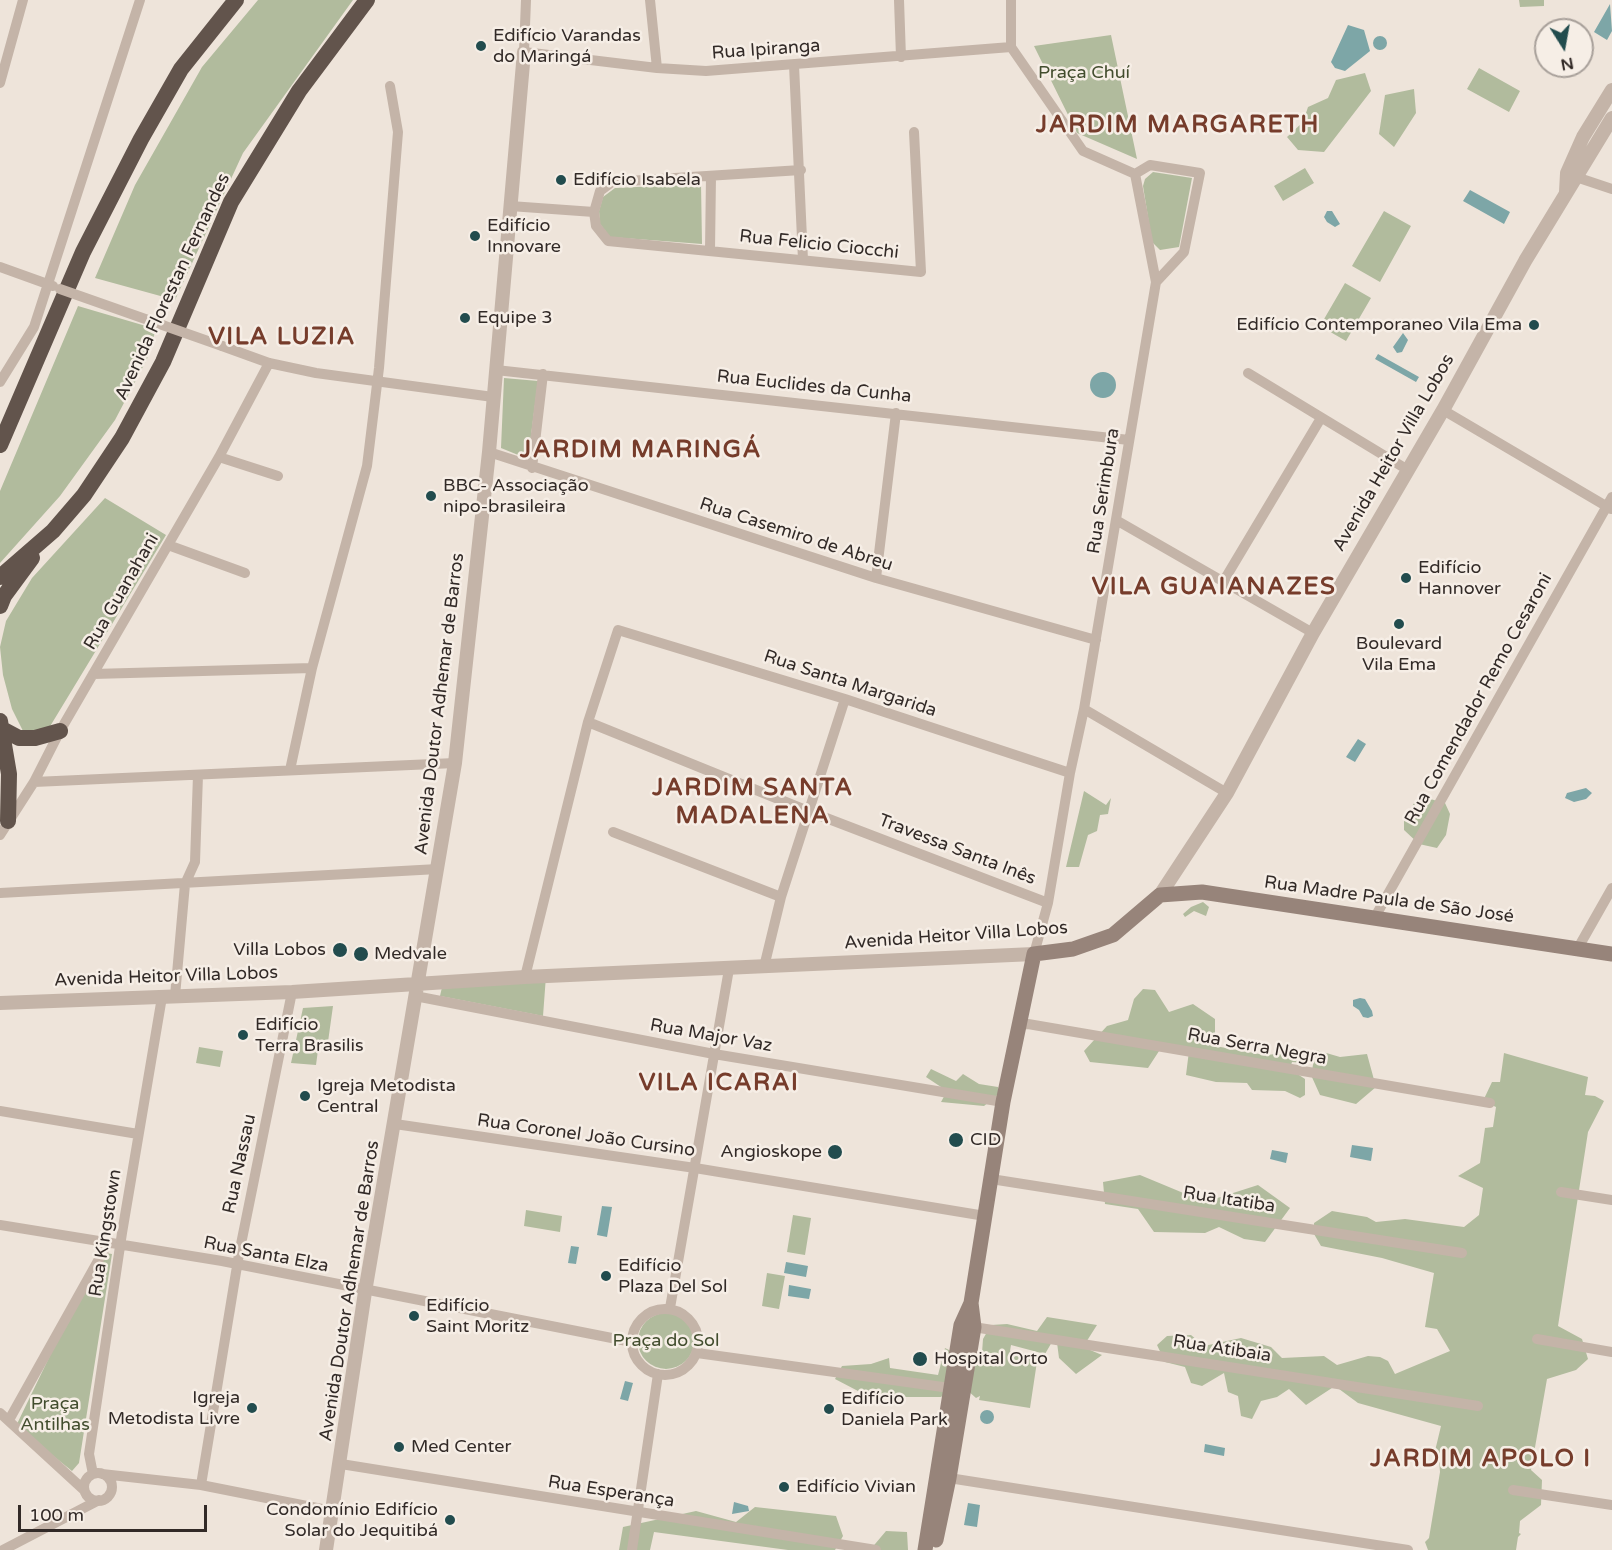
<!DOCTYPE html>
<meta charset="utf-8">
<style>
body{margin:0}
#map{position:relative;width:1612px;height:1550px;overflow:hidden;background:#eee4da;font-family:"Varela Round",sans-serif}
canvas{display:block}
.north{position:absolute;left:1534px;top:18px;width:60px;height:60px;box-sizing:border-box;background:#f6eee6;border:2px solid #a8a09a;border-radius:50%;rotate:169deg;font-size:16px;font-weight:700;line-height:24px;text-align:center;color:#322a27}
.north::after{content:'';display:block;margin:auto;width:21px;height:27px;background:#224c4e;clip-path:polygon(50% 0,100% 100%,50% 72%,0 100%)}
.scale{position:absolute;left:18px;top:1505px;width:189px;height:27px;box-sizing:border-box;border:3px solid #322a27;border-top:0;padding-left:8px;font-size:18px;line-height:21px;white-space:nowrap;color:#322a27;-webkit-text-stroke:4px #f6eee6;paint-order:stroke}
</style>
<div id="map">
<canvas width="1612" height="1550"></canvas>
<div class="north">N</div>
<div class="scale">100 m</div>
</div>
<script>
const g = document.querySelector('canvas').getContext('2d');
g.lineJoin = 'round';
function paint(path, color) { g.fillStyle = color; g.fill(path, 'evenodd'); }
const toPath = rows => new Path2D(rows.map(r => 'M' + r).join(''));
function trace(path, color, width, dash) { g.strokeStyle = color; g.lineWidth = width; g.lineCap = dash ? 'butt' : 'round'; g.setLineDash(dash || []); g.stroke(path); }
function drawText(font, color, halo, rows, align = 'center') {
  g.font = font + ' "Varela Round",sans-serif'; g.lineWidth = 5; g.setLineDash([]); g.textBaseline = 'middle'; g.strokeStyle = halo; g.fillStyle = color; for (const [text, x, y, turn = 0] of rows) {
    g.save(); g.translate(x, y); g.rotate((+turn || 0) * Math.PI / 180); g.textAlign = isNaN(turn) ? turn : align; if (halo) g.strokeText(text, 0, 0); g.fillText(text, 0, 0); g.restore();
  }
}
paint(toPath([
 [258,0,353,0,243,153,175,300,95,278,135,185,202,67],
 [1519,0,1544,0,1544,6,1520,7],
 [1111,35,1137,159,1077,133,1034,46],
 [1479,68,1520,91,1509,112,1467,89],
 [1365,73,1371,91,1324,152,1298,150,1287,137,1303,122,1308,107,1328,98,1336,80],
 [1414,89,1416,113,1394,147,1379,134,1385,95],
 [1305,168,1314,183,1283,201,1274,186],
 [1153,172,1192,178,1179,247,1160,250,1152,242,1143,186,1145,179],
 [701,184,702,244,610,237,600,224,599,211,603,197,615,188],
 [1384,211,1411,226,1380,282,1352,266],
 [1345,283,1371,298,1346,341,1320,326],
 [78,306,156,329,147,359,115,420,60,496,0,563,0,491],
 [504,378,538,381,528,459,501,448],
 [105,498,166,535,46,733,23,731,12,709,3,675,0,647,6,621,32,578],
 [1084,791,1106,805,1111,798,1108,814,1100,815,1097,831,1088,835,1079,867,1066,867],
 [1419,796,1445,803,1450,814,1446,835,1437,848,1419,844,1404,830,1404,818],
 [1203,902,1209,907,1206,916,1194,911,1185,917,1183,914,1191,907],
 [546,976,543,1016,440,996,443,983],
 [1143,989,1155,990,1169,1012,1193,1004,1215,1019,1215,1046,1265,1055,1302,1052,1305,1063,1292,1062,1290,1069,1305,1079,1305,1095,1300,1098,1285,1091,1252,1090,1247,1083,1216,1082,1186,1075,1189,1051,1161,1048,1148,1068,1090,1062,1084,1051,1107,1026,1128,1020,1134,999],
 [333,1006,327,1049,318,1050,316,1065,291,1063,303,1008],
 [199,1047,223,1051,220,1067,196,1063],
 [1316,1050,1340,1057,1367,1054,1376,1087,1356,1104,1320,1095,1311,1075],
 [1504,1053,1588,1077,1585,1095,1595,1096,1604,1101,1588,1132,1558,1326,1582,1339,1588,1359,1576,1370,1547,1379,1531,1470,1542,1480,1541,1505,1520,1521,1519,1533,1521,1534,1518,1537,1516,1550,1428,1550,1425,1542,1429,1538,1440,1472,1439,1460,1435,1451,1441,1426,1358,1403,1335,1386,1306,1405,1289,1389,1277,1397,1261,1401,1252,1419,1241,1416,1238,1396,1228,1392,1224,1373,1202,1386,1191,1383,1185,1367,1165,1362,1157,1345,1167,1336,1191,1335,1204,1346,1241,1338,1271,1347,1282,1358,1324,1356,1337,1365,1368,1356,1380,1357,1388,1361,1395,1374,1450,1351,1437,1329,1425,1327,1434,1273,1382,1258,1321,1246,1314,1234,1314,1223,1332,1211,1367,1217,1376,1222,1405,1219,1464,1227,1479,1215,1483,1188,1458,1176,1480,1163,1485,1128,1493,1127,1496,1107,1483,1101,1492,1082,1500,1082],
 [931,1069,956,1081,963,1074,979,1084,998,1087,1000,1093,984,1106,941,1102,947,1091,926,1077],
 [1140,1175,1205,1202,1258,1185,1290,1208,1265,1242,1244,1239,1219,1227,1205,1233,1154,1232,1138,1209,1105,1204,1103,1182],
 [526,1210,562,1216,560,1232,524,1226],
 [793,1215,811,1218,805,1255,787,1252],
 [100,1252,112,1254,79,1463,72,1471,16,1426],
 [767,1273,785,1276,779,1309,762,1306],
 '638 1341a28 28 0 1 1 56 0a28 28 0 1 1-56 0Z',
 [1047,1317,1097,1325,1083,1347,1102,1355,1076,1374,1059,1358,1056,1335,1045,1354,1011,1345,1010,1351,1038,1355,1030,1408,979,1400,980,1396,976,1398,958,1382,941,1397,899,1397,858,1391,835,1379,842,1366,871,1364,889,1358,890,1368,938,1375,945,1348,965,1358,982,1353,983,1339,991,1325,1007,1324,1037,1331],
 [755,1507,836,1516,843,1536,835,1550,788,1550,654,1532,650,1550,619,1550,623,1527,696,1511,736,1522],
 [886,1531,907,1532,908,1550,870,1550]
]), '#b1bb9d');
paint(toPath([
 [1610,4,1612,31,1607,40,1594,32],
 [1348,25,1364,30,1370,51,1345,71,1335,68,1331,62],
 '1373 43a7 7 0 1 1 14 0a7 7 0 1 1-14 0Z',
 [1470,190,1510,212,1504,224,1463,201],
 [1327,211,1332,211,1340,224,1335,227,1327,222,1324,217],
 [1403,333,1408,340,1402,352,1397,353,1393,347],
 [1378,354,1419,377,1416,382,1375,359],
 '1090 385a13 13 0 1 1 26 0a13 13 0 1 1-26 0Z',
 [1358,739,1366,744,1355,762,1346,757],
 [1586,788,1592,793,1586,799,1574,802,1565,798,1567,793],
 [1360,998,1365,999,1372,1011,1373,1016,1368,1018,1363,1017,1359,1010,1353,1006,1353,1000],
 [1352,1145,1373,1148,1371,1161,1350,1157],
 [1272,1150,1288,1153,1286,1163,1270,1159],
 [602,1206,612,1207,607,1237,597,1235],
 [571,1246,579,1247,576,1264,568,1263],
 [786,1262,808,1266,806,1277,784,1273],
 [789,1285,811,1289,809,1299,788,1296],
 [625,1381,633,1383,628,1401,620,1399],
 '980 1417a7 7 0 1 1 14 0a7 7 0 1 1-14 0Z',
 [1205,1444,1225,1448,1224,1456,1204,1452],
 [734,1502,748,1506,749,1511,732,1514],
 [968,1503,980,1505,977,1527,964,1525]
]), '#7da6a7');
trace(toPath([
 [526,0,524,52,657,68,706,71,1011,47],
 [650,0,657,68],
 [899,0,901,57],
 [1011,0,1011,47],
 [1011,47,1083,151,1135,174],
 [794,65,803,260],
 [0,83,23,0],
 [801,170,612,182,600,191,594,212,596,226,608,241,921,272,914,132],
 [1135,174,1150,165,1200,173,1184,252,1156,282],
 [1570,175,1612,189],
 [510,206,594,212],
 [710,250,711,176],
 [0,267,53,286],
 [222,346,269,363,316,373,493,397],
 [496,370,1129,440],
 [1248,373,1408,470],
 [0,382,34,327,140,0],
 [1443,410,1611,509],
 [489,452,876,578,1096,640],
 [219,457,278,476],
 [532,468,543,374],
 [1116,520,1313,633],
 [168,545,245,573],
 [876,578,896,413],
 [1223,582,1321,418],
 [93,674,312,668],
 [1084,709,1227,793],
 [588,722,808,811,1048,903],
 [290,770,312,668,367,466,379,368,398,132,390,86],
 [34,782,455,763],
 [613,832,781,897],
 [0,835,34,782,60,731,219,457,269,363],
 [0,893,438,869],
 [1375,917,1612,497],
 [1578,948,1612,888],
 [1034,954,1048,903,1070,773,1084,709,1156,282,1135,174],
 [764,967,781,897,845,699],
 [525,977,588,722,618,630,845,699,1070,773],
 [175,996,185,884,195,862,198,775],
 [415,996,714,1054,1003,1102],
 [1019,1025,1028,1024,1490,1103],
 [0,1111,138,1134],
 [395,1124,695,1168,985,1216],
 [991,1179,1462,1253],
 [1561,1192,1612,1200],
 [0,1225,222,1261,632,1342],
 [670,1308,729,969],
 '632 1342a33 33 0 1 1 66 0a33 33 0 1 1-66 0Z',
 [967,1326,1478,1406],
 [1537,1339,1612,1352],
 [697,1353,950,1388],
 [0,1413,84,1490],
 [9,1420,108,1243],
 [341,1464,876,1550],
 '84 1487a14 14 0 1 1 28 0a14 14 0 1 1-28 0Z',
 [93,1474,89,1454,122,1233,162,997],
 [102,1474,201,1485,332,1511],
 [949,1478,1408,1550],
 [201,1485,239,1254,292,992],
 [1513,1490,1612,1505],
 [3,1550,99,1500],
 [632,1550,658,1374]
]), '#c4b4a8', 10);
trace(toPath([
 [1566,192,1567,173,1583,137,1612,90],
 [1160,895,1227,793,1313,633,1443,410,1525,261,1612,118],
 [0,1003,292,992,525,977,1034,954],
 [326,1550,365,1292,455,763,489,452,524,52]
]), '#c4b4a8', 14);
trace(toPath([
 [936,1540,949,1478,974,1327,971,1303],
 [925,1550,961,1325,971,1303,1003,1102,1034,954,1073,949,1113,935,1160,895,1202,892,1612,954]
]), '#97847a', 15);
trace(toPath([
 [0,445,83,252,141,139,181,69,236,0],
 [0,577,53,531,84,495,122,438,163,362,231,202,299,91,367,0],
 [0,606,4,596,32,558],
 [0,721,9,774,8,821],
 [4,730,19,738,35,738,60,731]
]), '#62544c', 16);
trace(toPath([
 [60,289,222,346]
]), '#c4b4a8', 10);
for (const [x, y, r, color] of [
 [481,46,6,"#224c4e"],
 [561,180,6,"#224c4e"],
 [475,236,6,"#224c4e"],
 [465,318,6,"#224c4e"],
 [1534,325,6,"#224c4e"],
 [431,496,6,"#224c4e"],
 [1406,578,6,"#224c4e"],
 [1399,624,6,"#224c4e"],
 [340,950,8,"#224c4e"],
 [361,954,8,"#224c4e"],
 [243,1035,6,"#224c4e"],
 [305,1096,6,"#224c4e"],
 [956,1140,8,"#224c4e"],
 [835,1152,8,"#224c4e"],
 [606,1276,6,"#224c4e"],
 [414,1316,6,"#224c4e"],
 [920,1359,8,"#224c4e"],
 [252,1408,6,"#224c4e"],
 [829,1409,6,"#224c4e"],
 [399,1447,6,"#224c4e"],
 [784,1487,6,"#224c4e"],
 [450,1520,6,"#224c4e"]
]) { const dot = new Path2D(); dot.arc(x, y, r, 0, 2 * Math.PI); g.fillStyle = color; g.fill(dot); trace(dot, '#f6eee6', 2); }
drawText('18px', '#322a27', '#f6eee6', [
 ["Edifício Varandas",493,36],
 ["do Maringá",493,57],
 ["Edifício Isabela",573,180],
 ["Edifício",487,226],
 ["Innovare",487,247],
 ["Equipe 3",477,318],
 ["Edifício Contemporaneo Vila Ema",1522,325,"right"],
 ["BBC- Associação",443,486],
 ["nipo-brasileira",443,507],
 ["Edifício",1418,568],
 ["Hannover",1418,589],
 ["Boulevard",1399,644,"center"],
 ["Vila Ema",1399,665,"center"],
 ["Villa Lobos",326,950,"right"],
 ["Medvale",374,954],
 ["Edifício",255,1025],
 ["Terra Brasilis",255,1046],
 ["Igreja Metodista",317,1086],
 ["Central",317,1107],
 ["CID",970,1140],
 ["Angioskope",822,1152,"right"],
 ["Edifício",618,1266],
 ["Plaza Del Sol",618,1287],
 ["Edifício",426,1306],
 ["Saint Moritz",426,1327],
 ["Hospital Orto",934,1359],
 ["Igreja",240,1398,"right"],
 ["Metodista Livre",240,1419,"right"],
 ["Edifício",841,1399],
 ["Daniela Park",841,1420],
 ["Med Center",411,1447],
 ["Edifício Vivian",796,1487],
 ["Condomínio Edifício",438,1510,"right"],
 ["Solar do Jequitibá",438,1531,"right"]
], 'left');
drawText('18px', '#322a27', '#f6eee6', [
 ["Rua Ipiranga",766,50,-4],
 ["Rua Felicio Ciocchi",819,245,6],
 ["Avenida Florestan Fernandes",173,287,-65],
 ["Rua Euclides da Cunha",814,387,6],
 ["Avenida Heitor Villa Lobos",1394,453,-60],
 ["Rua Serimbura",1104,491,-81],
 ["Rua Casemiro de Abreu",796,535,18],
 ["Rua Guanahani",122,592,-60],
 ["Rua Santa Margarida",850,684,18],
 ["Rua Comendador Remo Cesaroni",1479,699,-61],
 ["Avenida Doutor Adhemar de Barros",440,704,-83],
 ["Travessa Santa Inês",957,850,21],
 ["Rua Madre Paula de São José",1389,900,8],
 ["Avenida Heitor Villa Lobos",956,936,-4],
 ["Avenida Heitor Villa Lobos",166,977,-2],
 ["Rua Major Vaz",711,1036,10],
 ["Rua Serra Negra",1257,1047,10],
 ["Rua Coronel João Cursino",586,1136,8],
 ["Rua Nassau",240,1164,-78],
 ["Rua Itatiba",1229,1200,9],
 ["Rua Kingstown",106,1233,-81],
 ["Rua Santa Elza",266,1255,11],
 ["Avenida Doutor Adhemar de Barros",350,1291,-81],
 ["Rua Atibaia",1222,1349,9],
 ["Rua Esperança",611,1492,9]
]);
drawText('18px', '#424d2e', '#f6eee6', [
 ["Praça Chuí",1084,73],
 ["Praça do Sol",666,1341],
 ["Praça",55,1404],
 ["Antilhas",55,1425]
]);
g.letterSpacing = '1.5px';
drawText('bold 24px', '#763c2b', '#f6eee6', [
 ["JARDIM MARGARETH",1178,126],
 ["VILA LUZIA",282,338],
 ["JARDIM MARINGÁ",641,451],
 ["VILA GUAIANAZES",1214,588],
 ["JARDIM SANTA",753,789],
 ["MADALENA",753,817],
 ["VILA ICARAI",719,1084],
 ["JARDIM APOLO I",1481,1460]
]);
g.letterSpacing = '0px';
</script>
